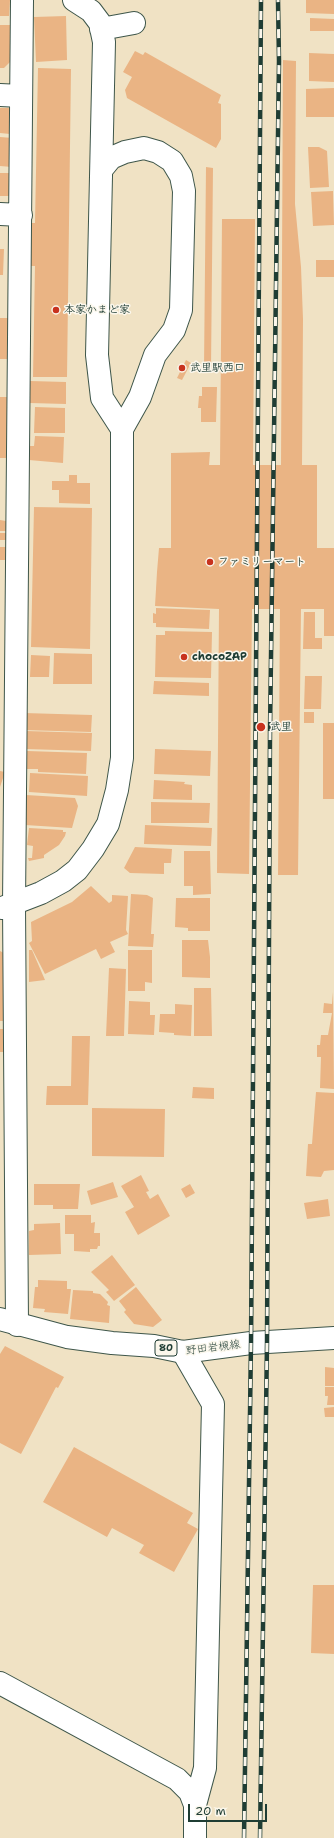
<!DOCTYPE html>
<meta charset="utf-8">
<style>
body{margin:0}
#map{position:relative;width:334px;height:1838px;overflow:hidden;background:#f0e2c4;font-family:"Shantell Sans",sans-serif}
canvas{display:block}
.scale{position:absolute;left:188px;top:1804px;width:79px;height:18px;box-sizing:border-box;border:2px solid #1f3d34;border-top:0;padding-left:5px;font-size:12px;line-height:14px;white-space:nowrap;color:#1f3d34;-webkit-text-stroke:3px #fbf7ec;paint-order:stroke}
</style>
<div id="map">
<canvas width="334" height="1838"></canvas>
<div class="scale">20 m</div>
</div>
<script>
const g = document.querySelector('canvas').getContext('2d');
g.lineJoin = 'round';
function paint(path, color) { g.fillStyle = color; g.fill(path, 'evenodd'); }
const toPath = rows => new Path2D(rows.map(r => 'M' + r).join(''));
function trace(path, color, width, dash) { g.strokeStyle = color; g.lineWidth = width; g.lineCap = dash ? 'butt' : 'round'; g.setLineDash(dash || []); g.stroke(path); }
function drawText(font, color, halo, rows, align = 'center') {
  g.font = font + ' "Shantell Sans","Klee One",sans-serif'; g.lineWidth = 3; g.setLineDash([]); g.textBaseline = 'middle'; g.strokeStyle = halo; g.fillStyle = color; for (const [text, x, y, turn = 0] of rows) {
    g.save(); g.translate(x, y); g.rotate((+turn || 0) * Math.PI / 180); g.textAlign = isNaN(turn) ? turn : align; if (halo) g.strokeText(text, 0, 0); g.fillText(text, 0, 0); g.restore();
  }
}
paint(toPath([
 [0,0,10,0,9,16,0,16],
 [306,0,334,0,334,14,306,13],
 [66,16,67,60,36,62,34,17],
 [310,18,334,19,334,31,310,31],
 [0,25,12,25,12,60,4,68,0,68],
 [135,51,143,55,145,52,221,95,218,103,221,104,221,139,216,148,127,98,125,90,132,77,123,72],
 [309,53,334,54,334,82,309,81],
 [283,60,296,61,295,204,301,267,303,319,302,465,317,465,317,548,334,548,334,636,324,636,324,609,301,609,298,875,278,875,280,609,252,609,249,874,217,873,219,609,155,606,157,572,159,548,171,548,171,453,210,452,209,465,220,465,222,219,255,219,253,465,281,465],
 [38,68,71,69,67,377,33,377,35,266,30,266,30,223,35,223],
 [334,88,334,117,306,117,306,89],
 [0,108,11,108,10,134,0,133],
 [0,137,13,138,12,167,0,166],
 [308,147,319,147,327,151,329,187,310,188],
 [206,167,213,168,211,368,204,368],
 [0,173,12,173,12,196,0,196],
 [333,191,334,225,313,226,311,192],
 [0,249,4,249,3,275,0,275],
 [316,260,334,260,334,277,316,277],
 [0,318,10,318,10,359,0,359],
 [186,360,191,363,182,380,177,378],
 [30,381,66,382,66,404,30,403],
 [202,387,217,387,216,422,201,422,201,408,198,408,199,396,202,396],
 [0,397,8,397,7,458,0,458],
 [35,407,65,408,65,433,34,433],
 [35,436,64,437,63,463,29,460,30,446,34,446],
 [69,475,77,475,77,483,90,483,90,504,59,503,59,490,52,490,52,481,69,481],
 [34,507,92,508,90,649,31,647],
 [0,520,6,521,6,531,0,531],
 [0,533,7,533,6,540,0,540],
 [0,547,6,547,6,560,0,560],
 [156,608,210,610,209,629,156,627,156,623,153,623,153,613,156,614],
 [304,612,315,612,315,638,322,638,322,649,303,649],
 [165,631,212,632,211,678,155,677,156,635,165,635],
 [54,653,92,654,92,684,53,684],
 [31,655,50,656,49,677,30,677],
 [305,676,322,676,321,709,304,709],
 [154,681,209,683,209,696,153,694],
 [304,712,314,712,314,723,304,723],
 [24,713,92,715,91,732,23,730],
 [323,723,334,723,334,799,323,799],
 [26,731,92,733,91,751,25,749],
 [155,749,211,751,210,776,154,774],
 [27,751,87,753,86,774,38,772,38,769,27,769],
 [0,771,5,772,0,787],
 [30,773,88,776,87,796,29,792],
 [154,780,185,782,184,784,192,785,192,800,153,799],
 [26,795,75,798,78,806,72,828,25,825],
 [151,802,210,803,209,823,151,823],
 [145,825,212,828,211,846,144,844],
 [29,828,63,830,63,832,66,832,65,836,59,845,44,855,44,858,29,861,28,858,32,858,33,846,27,845],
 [135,847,172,849,171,863,164,863,164,874,130,873,124,868],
 [184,851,210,851,211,894,193,895,193,886,184,886],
 [91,886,109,903,112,901,112,895,128,896,126,930,128,934,110,942,115,952,101,959,96,949,45,974,29,943,32,941,31,922,72,902],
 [131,894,147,895,153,898,151,934,154,934,153,947,128,946],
 [176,898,210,898,210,931,188,931,188,928,175,927],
 [182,940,208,940,210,957,210,978,182,977],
 [29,950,32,950,45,980,29,982],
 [128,950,152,950,152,983,145,982,145,991,128,991],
 [0,951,4,953,3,1021,0,1021],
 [109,968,126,969,124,1036,106,1036],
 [194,988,211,988,212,1036,194,1036],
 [333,992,334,1089,320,1088,321,1057,317,1057,317,1045,320,1045,321,1035,328,1035,332,1013,323,1013,324,1003,332,1004],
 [129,1001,150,1002,150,1015,155,1015,154,1035,128,1034],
 [175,1004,192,1005,191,1036,174,1035,174,1033,159,1032,160,1014,175,1014],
 [0,1029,4,1029,4,1052,0,1052],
 [72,1036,90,1036,88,1105,46,1105,47,1086,71,1086],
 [193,1087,214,1088,214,1099,192,1098],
 [316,1092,334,1093,334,1170,324,1171,321,1177,306,1176,308,1144,312,1144],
 [92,1108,165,1109,164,1157,92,1156],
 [141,1175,149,1191,146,1192,150,1199,158,1194,170,1216,138,1235,125,1212,134,1207,121,1186],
 [113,1182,118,1197,91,1205,87,1191],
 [34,1184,80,1184,78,1209,53,1209,53,1205,34,1205],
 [190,1184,195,1193,186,1198,181,1189],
 [328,1199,330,1216,307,1219,304,1203],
 [65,1215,91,1215,91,1223,95,1222,94,1233,100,1233,100,1246,98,1246,97,1249,90,1249,90,1252,74,1251,74,1234,65,1234],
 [60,1223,61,1254,29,1255,29,1231,34,1230,34,1224],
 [112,1255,135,1285,114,1301,106,1292,109,1290,91,1272],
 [38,1280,67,1281,67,1289,71,1289,68,1314,44,1312,45,1309,33,1308,35,1287,38,1287],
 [136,1287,162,1320,153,1327,134,1324,124,1312,126,1310,119,1301],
 [73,1290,93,1291,93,1293,100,1294,108,1302,107,1305,110,1306,109,1323,70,1319],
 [5,1346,64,1377,58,1388,56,1387,21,1454,0,1443,0,1354],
 [325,1367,334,1368,334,1386,325,1386],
 [325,1387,334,1387,334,1405,327,1405,328,1396,325,1396],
 [334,1407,334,1417,325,1417,324,1408],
 [74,1447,193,1513,187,1523,198,1529,174,1572,139,1553,144,1545,112,1528,107,1537,43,1502],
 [313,1585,334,1585,334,1654,311,1653]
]), '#eab484');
const minor = toPath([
 [74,0,91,11,100,23,104,42,97,355,102,398,122,429],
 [101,29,134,23],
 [0,95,21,96],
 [0,214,21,215],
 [2,908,41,893,63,881,77,870,93,849,108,824,117,790,122,758,122,429,140,397,155,355,174,330,181,310,184,191,181,176,172,161,158,152,144,148,125,152,111,158,102,169],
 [17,1325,14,905,22,0],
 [183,1352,213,1404,205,1768,195,1805],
 [0,1683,177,1779,190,1792,195,1805,195,1838]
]);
const major = toPath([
 [0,1319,67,1337,112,1343,154,1346,183,1352,251,1343,334,1338]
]);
trace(minor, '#3e564a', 24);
trace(major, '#3e564a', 24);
trace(minor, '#fff', 22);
trace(major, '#fff', 22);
const rail = toPath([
 [244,1838,251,1343,261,0],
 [260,1838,267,1343,270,732,279,61,278,0]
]);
trace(rail, '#1f3d34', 4.5);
trace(rail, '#fbf7ec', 3, [9]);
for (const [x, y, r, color] of [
 [56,310,4,"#c8321e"],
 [182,368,4,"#c8321e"],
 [210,562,4,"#c8321e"],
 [184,657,4,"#c8321e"],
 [261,727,5,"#c8321e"]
]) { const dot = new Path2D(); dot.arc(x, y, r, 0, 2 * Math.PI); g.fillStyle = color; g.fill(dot); trace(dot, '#fbf7ec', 1.5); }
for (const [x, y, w] of [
 [166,1348,22]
]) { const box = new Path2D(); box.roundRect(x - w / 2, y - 8, w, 16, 3); g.fillStyle = '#fbf7ec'; g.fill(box); trace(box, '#1f3d34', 1); }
drawText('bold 10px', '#1f3d34', null, [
 ["80",166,1348]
]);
drawText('bold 11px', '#1f3d34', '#fbf7ec', [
 ["本家かまど家",64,310],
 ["武里駅西口",190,368],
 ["ファミリーマート",218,562],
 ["chocoZAP",192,657],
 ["武里",270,727]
], 'left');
drawText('11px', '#1f3d34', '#fbf7ec', [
 ["野田岩槻線",213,1348,-7]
]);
</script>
